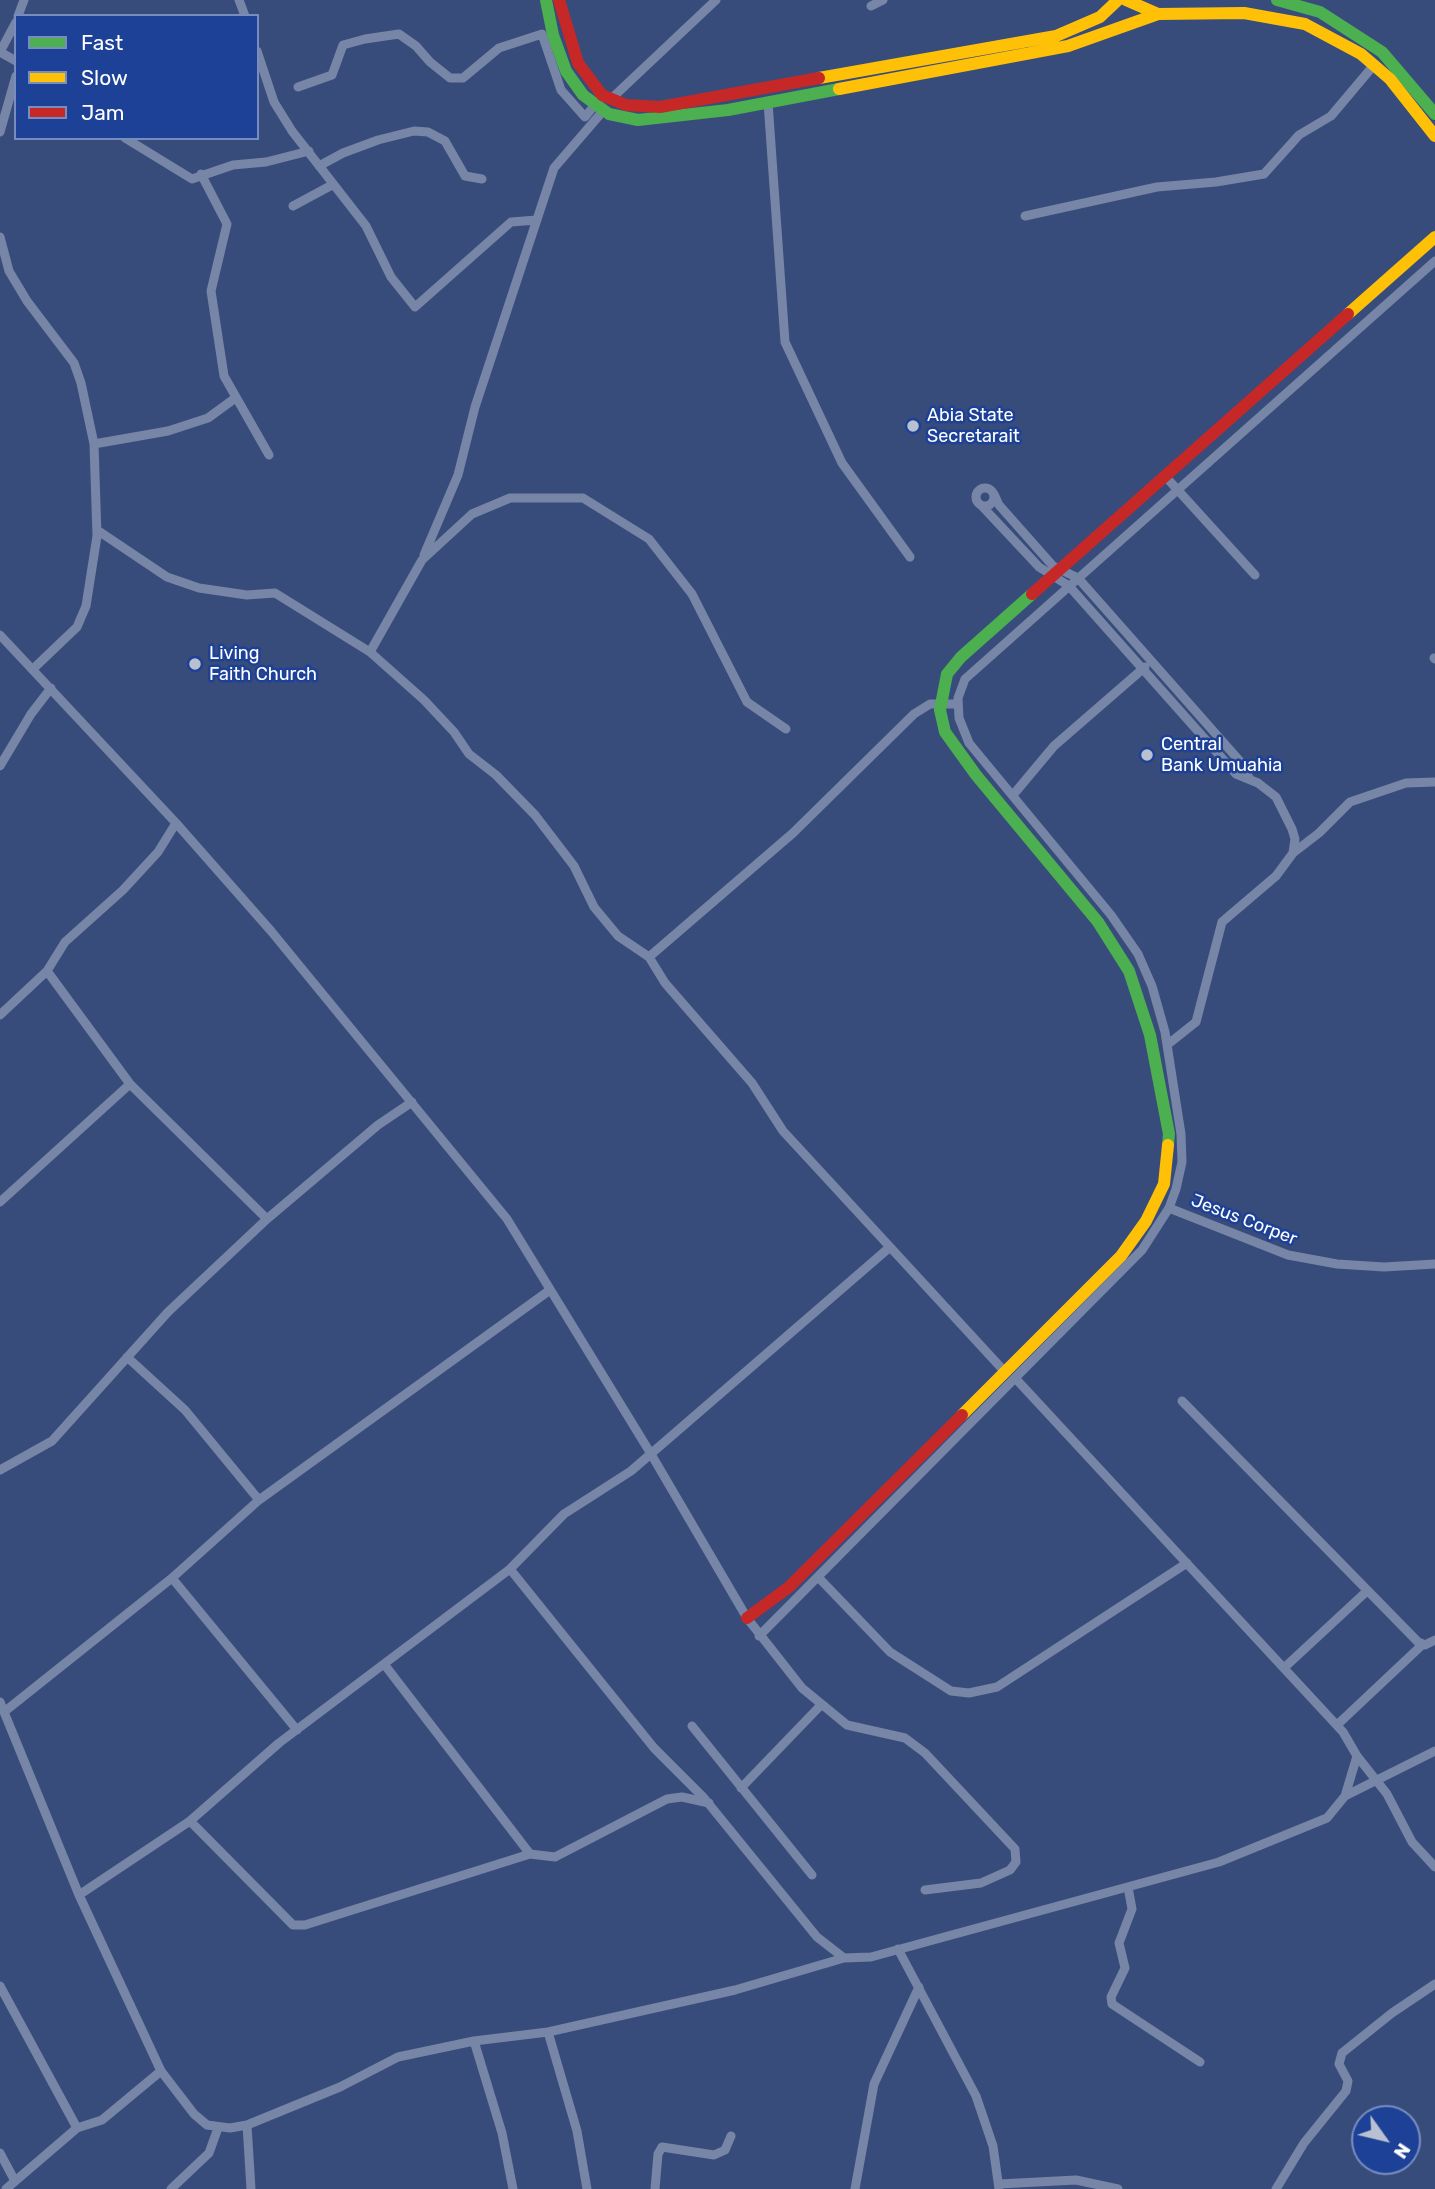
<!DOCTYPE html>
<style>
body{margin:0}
#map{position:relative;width:1435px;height:2189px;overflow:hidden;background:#384c7b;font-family:Rubik,sans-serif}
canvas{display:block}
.legend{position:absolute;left:14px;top:14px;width:245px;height:126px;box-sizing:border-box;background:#1d4196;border:2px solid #778dc0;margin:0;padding:9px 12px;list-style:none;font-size:21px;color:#fff}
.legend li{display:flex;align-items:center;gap:14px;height:35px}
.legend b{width:35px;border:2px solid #778dc0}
.north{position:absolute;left:1351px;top:2105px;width:70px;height:70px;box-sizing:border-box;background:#1d4196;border:2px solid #778dc0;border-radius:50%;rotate:124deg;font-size:19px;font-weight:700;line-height:28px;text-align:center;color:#fff}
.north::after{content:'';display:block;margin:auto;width:24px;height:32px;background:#b9c0d1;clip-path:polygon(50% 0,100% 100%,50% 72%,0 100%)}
</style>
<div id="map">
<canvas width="1435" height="2189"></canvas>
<ul class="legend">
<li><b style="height:9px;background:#4caf50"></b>Fast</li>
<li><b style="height:9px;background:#ffc107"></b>Slow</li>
<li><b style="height:9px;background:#c62828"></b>Jam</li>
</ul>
<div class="north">N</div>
</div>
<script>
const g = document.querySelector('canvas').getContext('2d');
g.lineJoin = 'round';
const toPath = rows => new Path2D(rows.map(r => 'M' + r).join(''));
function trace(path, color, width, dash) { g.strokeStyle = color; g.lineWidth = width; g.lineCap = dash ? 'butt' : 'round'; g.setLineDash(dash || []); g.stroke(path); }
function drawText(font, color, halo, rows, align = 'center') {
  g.font = font + ' Rubik,sans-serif'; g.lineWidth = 5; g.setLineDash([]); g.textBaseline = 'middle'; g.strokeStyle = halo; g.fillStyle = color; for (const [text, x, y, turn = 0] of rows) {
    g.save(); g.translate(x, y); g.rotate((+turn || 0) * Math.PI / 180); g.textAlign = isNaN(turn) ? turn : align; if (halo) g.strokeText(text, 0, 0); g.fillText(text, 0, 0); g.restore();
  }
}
trace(toPath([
 [239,0,245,16],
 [871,6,883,0],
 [18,16,24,0],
 [257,51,274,102,292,131,366,226,391,277,415,307,511,222,537,220],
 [0,52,16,22],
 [0,52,16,61],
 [298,87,332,75,343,45,365,39,399,34,416,46,430,62,450,78,463,78,499,48,542,34,561,90,585,117,594,106],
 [611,99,716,0],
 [768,102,785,342,842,463,910,557],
 [0,132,16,76],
 [125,138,192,179,233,165,266,162,309,151],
 [319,166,343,153,378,140,414,131,428,132,445,141,465,176,482,179],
 [201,174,227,224,211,291,224,376,269,455],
 [293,206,332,185],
 [1025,216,1157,187,1216,182,1264,174,1299,135,1331,116,1374,65],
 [0,237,9,271,27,301,74,363,81,383,94,444,97,536,86,606,77,627,33,669],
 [94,444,168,431,208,418,234,399],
 [1165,476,1255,575],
 '976 497a9 9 0 1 1 18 0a9 9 0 1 1-18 0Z',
 [994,494,999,505,1053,566,1078,578,1245,767,1249,778],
 [981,505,1039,567,1069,586,1236,774,1258,783,1276,797,1292,829,1295,839,1293,853,1276,876,1222,922,1196,1022,1167,1045],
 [97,530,167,577,199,588,247,595,275,593,370,652],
 [424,555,458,475,475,407,554,168,603,111],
 [0,635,176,823,271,931,507,1219,651,1454,747,1618,802,1688,847,1725,905,1738,925,1753,1015,1849,1016,1862,1010,1870,981,1883,925,1890],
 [1434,658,1435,659],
 [786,729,747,702,692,594,649,539,583,498,510,498,472,514,422,560,370,652,424,700,454,732,469,754,496,775,535,815,574,866,594,907,618,936,649,957,665,983,752,1083,783,1131,890,1247],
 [0,766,31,714,51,688],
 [1013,795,1054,746,1145,667],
 [1293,853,1319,833,1350,802,1406,783,1435,782],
 [649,957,793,833,914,714,930,704,958,704],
 [47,971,130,1084],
 [0,1015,47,971,65,942,123,890,158,852,176,823],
 [0,1202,130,1084,267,1219],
 [1169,1208,1288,1255,1337,1264,1384,1267,1435,1264],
 [127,1357,185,1410,259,1500,550,1290],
 [1182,1401,1418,1642,1425,1645,1435,1640],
 [0,1470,52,1441,168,1312,267,1219,378,1125,412,1102],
 [510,1569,654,1748,704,1798,817,1937,844,1958,871,1957,1219,1862,1327,1818,1345,1796,1357,1756,1343,1732,1016,1379],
 [818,1577,890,1652,951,1691,969,1693,997,1687,1187,1563],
 [172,1578,297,1730],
 [759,1636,1142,1250,1169,1208,1176,1189,1182,1162,1181,1134,1165,1032,1152,986,1138,954,1111,915,969,743,959,718,958,698,965,679,1435,261],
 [384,1664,530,1854,555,1857,667,1799,682,1797,709,1803],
 [1285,1667,1367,1591],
 [0,1702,4,1712,172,1578,259,1500],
 [4,1712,79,1895,161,2071,102,2120,77,2128,6,2189],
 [1337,1725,1422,1645],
 [692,1726,812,1875],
 [1357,1756,1387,1794,1412,1842,1435,1867],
 [741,1788,820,1706],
 [1345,1796,1435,1751],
 [190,1821,293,1925,305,1925,530,1854],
 [1128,1887,1132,1909,1119,1943,1125,1968,1111,1997,1112,2004,1200,2062],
 [79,1895,190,1821,279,1743,510,1569,564,1514,631,1471,890,1247,1005,1372],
 [898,1949,976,2096,993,2146,999,2189],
 [0,1986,77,2128],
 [548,2032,577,2131,587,2189],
 [474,2041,502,2133,513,2189],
 [161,2071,194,2114,207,2125,230,2128,247,2125,340,2087,398,2057,474,2041,548,2032,735,1990,844,1958],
 [247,2125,251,2189],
 [0,2153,15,2181],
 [999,2184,1076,2180,1118,2189],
 [171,2189,209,2153,218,2128],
 [655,2189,658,2154,662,2147,714,2155,725,2150,731,2136],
 [855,2189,874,2084,919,1987],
 [1276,2189,1304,2143,1346,2091,1348,2081,1339,2064,1342,2053,1392,2013,1435,1984]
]), '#7785a6', 9);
trace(toPath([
 [546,0,553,35,566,71,583,95,609,114,638,120,728,110,839,89],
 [1277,0,1320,12,1382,52,1435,114],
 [1032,594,961,657,947,674,940,710,945,732,976,775,1098,922,1129,971,1150,1035,1169,1134,1168,1145]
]), '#4caf50', 12);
trace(toPath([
 [1126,0,1158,14,1244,13,1305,24,1361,54,1390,79,1435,136],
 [819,78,1056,36,1100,17,1118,0],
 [839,89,1068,46,1158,14],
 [1348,314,1435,237],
 [962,1415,1121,1256,1146,1221,1164,1184,1168,1145]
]), '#ffc107', 12);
trace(toPath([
 [559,0,578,63,602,95,626,105,660,107,819,78],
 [1032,594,1348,314],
 [747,1618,789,1587,962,1415]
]), '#c62828', 12);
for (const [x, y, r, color] of [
 [913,426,7,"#b9c0d1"],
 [195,664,7,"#b9c0d1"],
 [1147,755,7,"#b9c0d1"]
]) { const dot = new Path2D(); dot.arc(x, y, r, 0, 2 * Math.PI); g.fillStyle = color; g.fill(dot); trace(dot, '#1d4196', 2.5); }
drawText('18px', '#fff', '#1d4196', [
 ["Abia State",927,416],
 ["Secretarait",927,437],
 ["Living",209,654],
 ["Faith Church",209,675],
 ["Central",1161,745],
 ["Bank Umuahia",1161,766]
], 'left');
drawText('18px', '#fff', '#1d4196', [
 ["Jesus Corper",1244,1220,21]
]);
</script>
